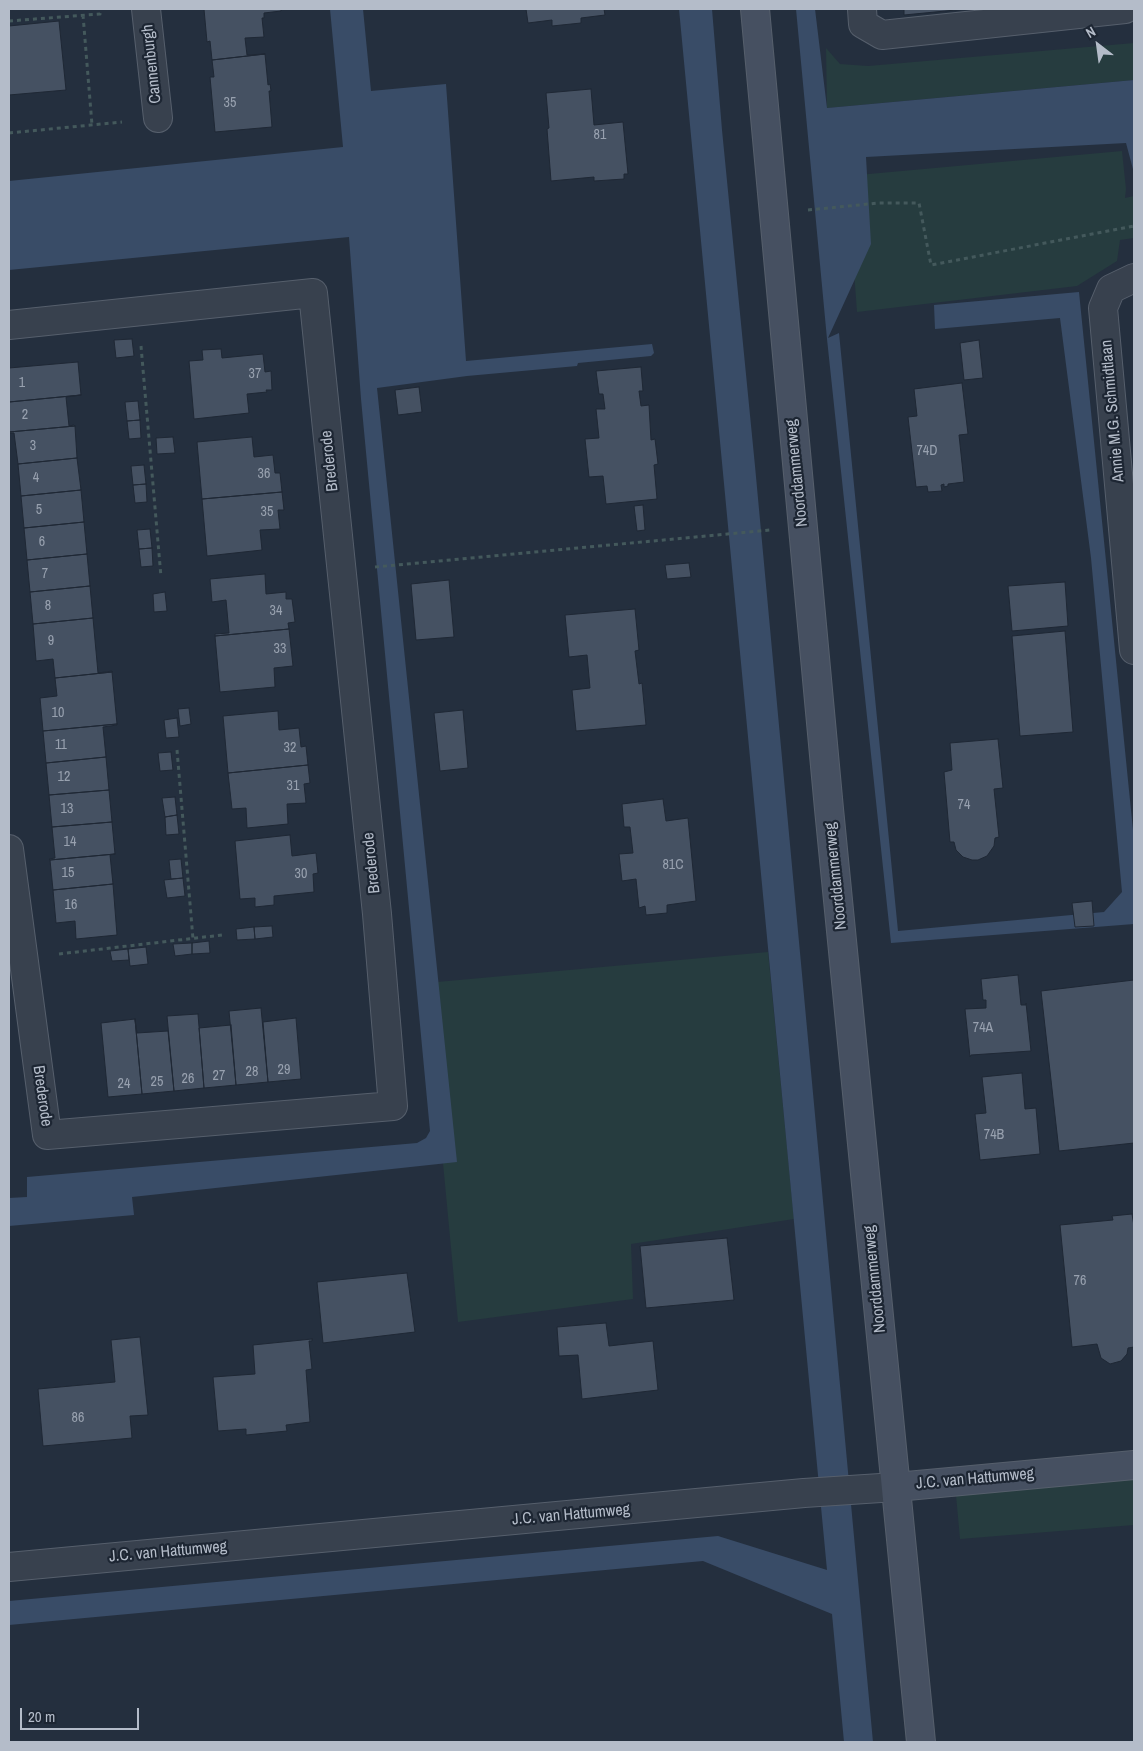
<!DOCTYPE html>
<style>
body{margin:0}
#map{position:relative;width:1143px;height:1751px;overflow:hidden;background:#242f3e;font-family:"Archivo Narrow",sans-serif}
canvas{display:block}
.frame{position:absolute;inset:0;border:10px solid #b4bcc9;pointer-events:none}
.north{position:absolute;left:1073px;top:20px;width:50px;height:50px;-webkit-text-stroke:4px #1d2633;paint-order:stroke;rotate:330deg;font-size:14px;font-weight:700;line-height:20px;text-align:center;color:#b4bcc9}
.north::after{content:'';display:block;margin:auto;width:18px;height:22px;background:#b4bcc9;clip-path:polygon(50% 0,100% 100%,50% 72%,0 100%)}
.scale{position:absolute;left:20px;top:1708px;width:119px;height:22px;box-sizing:border-box;border:2px solid #b4bcc9;border-top:0;padding-left:6px;font-size:15px;line-height:18px;white-space:nowrap;color:#b4bcc9;-webkit-text-stroke:4px #1d2633;paint-order:stroke}
</style>
<div id="map">
<canvas width="1143" height="1751"></canvas>
<div class="frame"></div>
<div class="north">N</div>
<div class="scale">20 m</div>
</div>
<script>
const g = document.querySelector('canvas').getContext('2d');
g.lineJoin = 'round';
function paint(path, color) { g.fillStyle = color; g.fill(path, 'evenodd'); }
const toPath = rows => new Path2D(rows.map(r => 'M' + r).join(''));
function trace(path, color, width, dash) { g.strokeStyle = color; g.lineWidth = width; g.lineCap = dash ? 'butt' : 'round'; g.setLineDash(dash || []); g.stroke(path); }
function drawText(font, color, halo, rows, align = 'center') {
  g.font = font + ' "Archivo Narrow",sans-serif'; g.lineWidth = 4.5; g.setLineDash([]); g.textBaseline = 'middle'; g.strokeStyle = halo; g.fillStyle = color; for (const [text, x, y, turn = 0] of rows) {
    g.save(); g.translate(x, y); g.rotate((+turn || 0) * Math.PI / 180); g.textAlign = isNaN(turn) ? turn : align; if (halo) g.strokeText(text, 0, 0); g.fillText(text, 0, 0); g.restore();
  }
}
paint(toPath([
 [1134,43,1134,80,827,108,826,48,840,64,868,66],
 [1122,151,1126,189,1125,198,1134,196,1134,238,1120,240,1117,261,1077,286,857,312,847,176],
 [768,952,794,1219,631,1244,633,1299,458,1322,426,983],
 [1134,1479,1134,1525,960,1539,956,1495]
]), '#263c3f');
paint(toPath([
 [330,9,363,9,371,91,446,84,466,361,652,344,654,353,651,356,578,363,577,366,467,376,377,388,457,1162,132,1197,134,1215,9,1226,9,1198,27,1197,27,1177,417,1143,426,1138,430,1131,361,399,349,237,9,270,9,181,343,147],
 [679,9,712,9,722,130,755,466,873,1742,844,1742,832,1614,703,1561,9,1625,9,1601,718,1536,827,1570],
 [796,9,815,9,827,108,1134,80,1134,173,1126,143,866,157,871,244,828,338,839,333,898,931,1104,912,1122,892,1091,558,1060,318,935,329,934,305,1079,292,1134,840,1134,924,891,943,827,339]
]), '#394c67');
const building = toPath([
 [204,9,281,9,281,11,264,13,264,18,262,18,264,37,245,38,247,55,265,54,212,60,210,41,207,42,204,9],
 [526,9,604,9,605,15,581,18,581,23,552,26,552,20,528,23,526,9],
 [904,9,966,9,904,15,904,9],
 [59,21,66,90,9,95,9,26,59,21],
 [265,54,268,85,270,84,271,91,269,91,272,127,215,132,210,77,214,77,212,60,265,54],
 [591,89,594,125,623,122,628,174,624,174,624,179,594,181,594,177,551,181,547,129,549,128,546,93,591,89],
 [132,339,134,356,116,358,114,340,132,339],
 [979,340,983,378,964,380,960,343,979,340],
 [221,349,222,358,263,354,265,372,271,371,272,390,266,390,267,392,247,394,249,413,194,419,189,361,203,360,202,350,221,349],
 [78,362,81,395,9,402,9,368,78,362],
 [641,367,643,391,639,391,641,406,649,405,651,440,655,439,658,464,654,465,657,499,606,504,603,476,589,477,585,439,599,438,596,409,605,409,603,394,599,394,596,371,641,367],
 [962,383,968,434,959,435,964,482,948,484,948,486,944,487,944,484,941,485,942,491,928,492,927,486,916,487,908,417,917,416,914,389,962,383],
 [419,387,422,412,398,415,395,390,419,387],
 [81,395,66,397,69,426,74,425,75,426,9,432,9,402,81,395],
 [138,401,140,420,127,421,125,402,138,401],
 [140,420,141,438,129,439,127,421,140,420],
 [75,426,77,458,18,464,14,433,9,433,9,432,75,426],
 [173,437,175,453,157,454,156,438,173,437],
 [252,437,254,457,273,455,275,473,280,473,282,492,202,499,197,442,252,437],
 [77,458,81,490,21,496,18,464,77,458],
 [144,465,146,484,133,485,131,466,144,465],
 [146,484,147,502,135,503,133,485,146,484],
 [81,490,84,522,24,528,21,496,81,490],
 [282,492,284,510,278,510,280,529,260,530,262,550,207,556,202,499,282,492],
 [643,505,645,530,637,531,634,506,643,505],
 [84,522,87,554,27,560,24,528,84,522],
 [150,529,152,548,139,549,137,530,150,529],
 [152,548,153,566,141,567,139,549,152,548],
 [87,554,90,586,30,592,27,560,87,554],
 [689,563,691,577,667,579,665,565,689,563],
 [265,574,266,594,286,592,286,599,292,599,295,622,288,623,289,629,215,636,215,634,229,633,226,600,212,602,210,579,265,574],
 [449,580,454,637,416,640,411,584,449,580],
 [1065,582,1068,626,1012,631,1008,586,1065,582],
 [90,586,93,618,33,624,30,592,90,586],
 [165,592,167,611,154,612,153,594,165,592],
 [635,609,639,650,635,651,639,684,642,683,646,725,576,731,572,690,590,688,587,655,569,657,565,615,635,609],
 [93,618,98,673,112,671,112,672,55,678,53,659,36,661,33,624,93,618],
 [289,629,293,666,274,668,275,687,220,692,215,636,289,629],
 [1065,631,1073,732,1020,736,1012,636,1065,631],
 [112,672,117,724,43,731,40,698,57,696,55,678,112,672],
 [189,708,191,724,180,726,178,709,189,708],
 [463,710,468,768,440,771,434,713,463,710],
 [278,711,279,730,299,728,301,747,306,746,308,765,228,773,223,716,278,711],
 [177,718,179,737,166,738,164,720,177,718],
 [117,724,117,725,103,727,106,757,46,763,43,731,117,724],
 [998,739,1003,788,994,789,999,837,995,838,994,846,987,856,978,860,972,860,963,857,956,850,954,842,950,842,944,772,952,770,950,743,998,739],
 [171,752,173,770,160,771,158,753,171,752],
 [106,757,109,790,49,795,46,763,106,757],
 [308,765,310,783,304,784,306,803,287,804,288,824,247,828,246,808,232,809,228,773,308,765],
 [109,790,112,822,52,827,49,795,109,790],
 [175,797,177,815,165,817,162,798,175,797],
 [663,799,666,821,688,818,696,901,667,905,667,913,646,915,645,906,639,908,636,879,622,881,619,854,633,853,630,827,624,827,622,804,663,799],
 [177,815,179,834,166,835,165,817,177,815],
 [112,822,115,854,50,860,49,859,55,858,52,827,112,822],
 [290,835,292,856,316,853,318,873,313,874,314,892,274,896,274,905,255,907,255,898,240,899,235,841,290,835],
 [115,854,110,855,113,884,53,890,50,860,115,854],
 [181,859,183,878,171,879,169,860,181,859],
 [183,878,185,896,167,898,164,880,183,878],
 [113,884,117,935,76,939,75,921,56,923,53,890,113,884],
 [1092,901,1094,926,1075,927,1072,903,1092,901],
 [272,926,273,937,255,939,254,927,272,926],
 [254,927,255,939,237,940,236,929,254,927],
 [209,941,210,953,192,954,192,943,209,941],
 [192,943,192,954,175,956,173,944,192,943],
 [146,947,148,964,130,966,128,949,146,947],
 [128,949,129,960,112,961,110,951,128,949],
 [1018,975,1021,1005,1026,1005,1026,1003,1031,1051,971,1055,970,1057,965,1009,986,1008,986,1000,983,1000,981,979,1018,975],
 [1134,980,1134,1143,1059,1151,1041,991,1134,980],
 [261,1008,268,1082,236,1085,229,1011,261,1008],
 [198,1014,204,1088,174,1091,167,1016,198,1014],
 [296,1018,301,1079,268,1082,263,1022,296,1018],
 [135,1019,142,1094,108,1097,101,1023,135,1019],
 [135,1019,137,1033,168,1031,174,1091,142,1094,135,1019],
 [231,1025,236,1085,204,1088,199,1028,231,1025],
 [1022,1073,1025,1109,1036,1108,1040,1154,980,1160,975,1114,986,1113,982,1077,1022,1073],
 [1132,1214,1134,1226,1134,1347,1128,1348,1127,1354,1121,1361,1110,1364,1101,1358,1097,1344,1072,1347,1060,1225,1113,1220,1112,1216,1132,1214],
 [727,1238,734,1300,646,1308,640,1246,727,1238],
 [407,1273,415,1332,323,1343,317,1282,407,1273],
 [606,1323,609,1346,653,1341,658,1390,582,1399,578,1355,559,1356,557,1327,606,1323],
 [140,1337,148,1415,130,1416,132,1438,43,1446,38,1389,115,1382,111,1340,140,1337],
 [312,1339,312,1341,309,1341,312,1369,306,1370,310,1422,286,1425,287,1431,246,1435,246,1429,218,1431,213,1377,255,1374,253,1345,312,1339]
]);
paint(building, '#455162');
trace(building, '#1f2835', 1);
const street = toPath([
 [146,9,158,118],
 [862,9,863,24,882,35,1125,9],
 [1134,278,1111,289,1103,308,1134,650],
 [9,325,313,293,377,914,393,1106,47,1135,9,849],
 [9,1567,804,1493,896,1487]
]);
const secondary = toPath([
 [755,9,829,809,921,1742],
 [896,1487,1134,1465]
]);
trace(street, '#565f6c', 30);
trace(secondary, '#565f6c', 30);
trace(toPath([
 [83,15,92,125],
 [9,21,100,14,99,9],
 [9,133,122,122],
 [808,210,879,203,919,203,931,265,1134,226],
 [141,346,161,577],
 [375,567,770,530],
 [177,750,193,939],
 [59,954,222,935]
]), '#44595c', 3, [4, 4]);
trace(street, '#38414e', 28);
trace(secondary, '#465061', 28);
drawText('14px', '#98a1af', null, [
 ["35",230,103],
 ["81",600,135],
 ["37",255,374],
 ["1",22,383],
 ["2",25,415],
 ["3",33,446],
 ["74D",927,451],
 ["36",264,474],
 ["4",36,478],
 ["5",39,510],
 ["35",267,512],
 ["6",42,542],
 ["7",45,574],
 ["8",48,606],
 ["34",276,611],
 ["9",51,641],
 ["33",280,649],
 ["10",58,713],
 ["11",61,745],
 ["32",290,748],
 ["12",64,777],
 ["31",293,786],
 ["74",964,805],
 ["13",67,809],
 ["14",70,842],
 ["81C",673,865],
 ["15",68,873],
 ["30",301,874],
 ["16",71,905],
 ["74A",983,1028],
 ["29",284,1070],
 ["28",252,1072],
 ["27",219,1076],
 ["26",188,1079],
 ["25",157,1082],
 ["24",124,1084],
 ["74B",994,1135],
 ["76",1080,1281],
 ["86",78,1418]
]);
drawText('16px', '#b4bcc9', '#1d2633', [
 ["Cannenburgh",152,64,-96],
 ["Annie M.G. Schmidtlaan",1113,411,-95],
 ["Brederode",330,461,-96],
 ["Noorddammerweg",797,473,-96],
 ["Brederode",372,863,-96],
 ["Noorddammerweg",836,876,-96],
 ["Brederode",42,1096,82],
 ["Noorddammerweg",875,1279,-96],
 ["J.C. van Hattumweg",975,1479,-5],
 ["J.C. van Hattumweg",571,1515,-5],
 ["J.C. van Hattumweg",168,1552,-5]
]);
</script>
